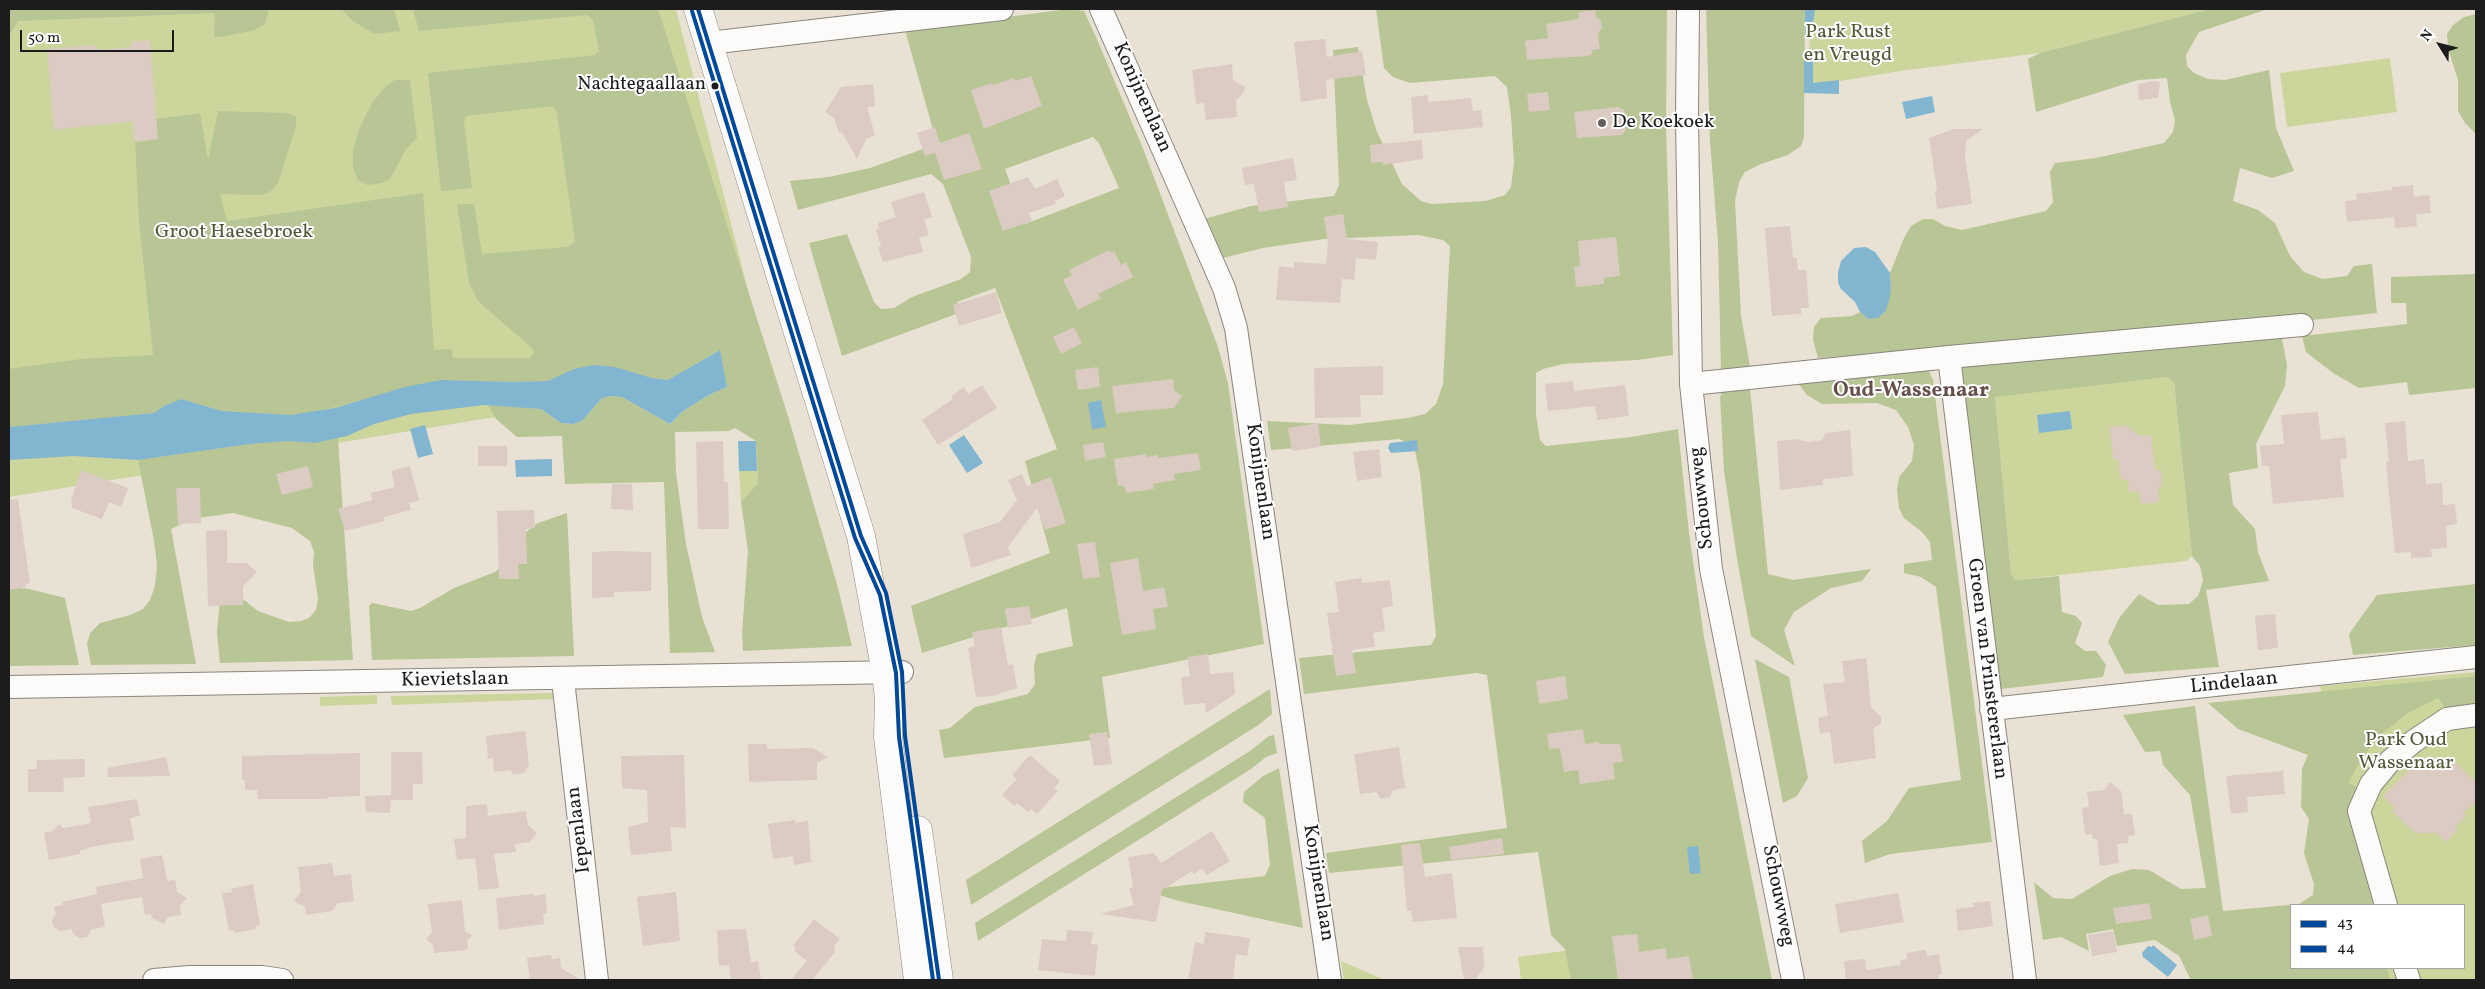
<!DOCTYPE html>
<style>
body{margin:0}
#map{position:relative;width:2485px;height:989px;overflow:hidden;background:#e9e2d4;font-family:Vollkorn,serif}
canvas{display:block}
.frame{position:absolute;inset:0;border:10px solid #1c1c1c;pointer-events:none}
.legend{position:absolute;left:2290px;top:904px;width:175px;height:65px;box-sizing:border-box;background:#fff;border:1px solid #a4a4a4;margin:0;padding:6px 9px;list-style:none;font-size:15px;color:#1c1c1c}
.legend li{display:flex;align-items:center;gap:10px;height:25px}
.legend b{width:25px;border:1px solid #a4a4a4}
.north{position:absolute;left:2415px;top:20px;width:50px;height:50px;-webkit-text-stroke:4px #fff;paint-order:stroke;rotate:306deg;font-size:14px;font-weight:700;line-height:20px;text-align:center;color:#1c1c1c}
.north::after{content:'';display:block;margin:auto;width:18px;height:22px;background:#1c1c1c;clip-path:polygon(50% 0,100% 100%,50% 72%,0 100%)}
.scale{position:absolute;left:20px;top:30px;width:154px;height:22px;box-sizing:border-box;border:2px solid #1c1c1c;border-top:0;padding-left:6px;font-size:15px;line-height:18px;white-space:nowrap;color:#1c1c1c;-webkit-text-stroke:4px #fff;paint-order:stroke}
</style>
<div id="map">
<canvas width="2485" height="989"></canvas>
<div class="frame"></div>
<ul class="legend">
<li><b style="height:6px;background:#004899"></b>43</li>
<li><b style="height:6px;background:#004899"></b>44</li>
</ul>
<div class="north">N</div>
<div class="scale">50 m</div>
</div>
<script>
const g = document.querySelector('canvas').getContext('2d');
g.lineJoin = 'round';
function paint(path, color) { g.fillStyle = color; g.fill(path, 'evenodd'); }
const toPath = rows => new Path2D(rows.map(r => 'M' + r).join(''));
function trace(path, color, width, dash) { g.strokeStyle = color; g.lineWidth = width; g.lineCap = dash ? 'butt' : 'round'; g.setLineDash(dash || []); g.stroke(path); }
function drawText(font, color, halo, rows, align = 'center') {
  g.font = font + ' Vollkorn,serif'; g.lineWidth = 4; g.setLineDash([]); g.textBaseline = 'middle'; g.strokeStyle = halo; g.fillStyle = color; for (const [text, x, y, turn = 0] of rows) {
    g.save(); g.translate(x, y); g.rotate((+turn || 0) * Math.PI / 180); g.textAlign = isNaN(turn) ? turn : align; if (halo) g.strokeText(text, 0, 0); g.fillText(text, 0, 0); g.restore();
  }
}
paint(toPath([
 [9,9,676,9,769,372,9,497],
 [1809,9,2210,9,2040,53,1900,71,1810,86],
 [2390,58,2397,112,2287,127,2280,73],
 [2168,377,2174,383,2192,556,2186,561,2015,580,2011,574,1995,396],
 [739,471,757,471,758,483,741,502],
 [2476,672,2476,980,2383,980,2381,968,2464,968,2464,905,2367,905,2320,686],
 [553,693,556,699,392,705,391,696],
 [377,695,377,704,320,706,320,697],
 [1571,950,1574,980,1521,980,1518,957],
 [1341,961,1385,980,1344,980]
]), '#ccd59c');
paint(toPath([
 [9,9,269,9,265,24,255,30,221,37,214,37,215,13,18,21,9,36],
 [341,9,394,9,400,31,375,34,353,21],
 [413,9,658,9,788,416,838,588,852,646,743,651,742,633,748,551,741,502,758,483,756,441,735,428,729,431,675,432,676,473,686,544,702,617,715,652,670,653,664,482,565,484,562,436,517,437,496,419,488,405,541,409,561,423,573,424,582,421,602,398,611,396,622,397,670,424,683,411,709,395,727,387,719,350,668,380,652,378,615,367,548,381,513,382,441,380,312,413,291,415,222,411,181,399,164,406,154,413,9,427,9,369,81,359,153,355,139,221,135,140,137,142,157,139,156,119,200,113,208,160,218,111,287,113,296,117,296,126,278,183,271,191,263,195,220,194,227,221,423,193,434,350,452,349,453,358,530,358,534,352,532,348,478,301,469,283,457,204,474,204,482,254,567,247,575,242,557,113,553,106,466,116,464,121,472,188,441,191,428,73,595,55,599,51,593,20,587,15,419,31],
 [1069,9,1084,11,1096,37,1144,151,1218,347,1228,383,1264,644,1102,677,1110,738,944,758,939,730,950,728,975,707,1028,694,1035,684,1034,665,1037,654,1073,646,1067,608,922,653,911,606,1050,553,1025,461,1057,449,995,288,957,302,959,313,842,356,809,243,847,234,874,302,881,309,894,308,912,297,961,279,970,272,971,257,943,184,931,174,798,210,790,181,829,177,870,168,937,144,905,30],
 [1093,137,1099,143,1119,188,1025,224,1005,169],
 [1376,9,1667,9,1666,127,1673,355,1637,360,1563,364,1543,369,1536,373,1536,415,1540,440,1546,446,1631,437,1678,429,1689,533,1704,637,1772,980,1571,980,1565,949,1551,935,1538,852,1329,873,1326,853,1507,828,1487,675,1477,673,1304,694,1299,658,1431,645,1436,636,1420,474,1415,451,1410,444,1399,439,1271,450,1267,421,1349,425,1408,418,1425,414,1436,404,1443,384,1450,246,1443,240,1418,235,1324,239,1263,248,1219,259,1204,219,1251,206,1334,196,1339,185,1333,50,1358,47,1367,100,1377,132,1402,184,1421,201,1432,204,1486,201,1505,195,1511,187,1514,163,1511,116,1507,87,1495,76,1410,83,1393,77,1384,68],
 [1706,9,1805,9,1804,137,1801,146,1788,155,1761,164,1745,172,1739,182,1735,201,1741,316,1750,366,1721,370,1718,242,1710,141],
 [2210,9,2268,9,2199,32,2186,55,2187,66,2194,73,2208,79,2225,80,2269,70,2276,128,2294,171,2272,178,2240,168,2233,201,2258,210,2275,223,2290,256,2304,272,2322,279,2347,276,2354,266,2372,264,2377,313,2294,322,1818,358,1813,340,1814,327,1821,318,1852,316,1860,312,1868,319,1877,318,1885,312,1891,289,1890,273,1904,238,1911,226,1923,219,1933,219,1945,226,1962,230,2046,211,2053,202,2050,172,2055,163,2096,158,2164,143,2173,132,2175,120,2170,102,2167,78,2138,80,2036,112,2028,59,2040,53],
 [2476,14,2476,134,2465,123,2458,111,2458,80,2448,48,2447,34,2453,25,2464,17],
 [395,80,410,80,417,138,406,149,390,179,382,183,367,185,358,180,353,167,353,150,360,127,372,103,386,86],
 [2476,274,2476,388,2409,395,2407,382,2359,388,2333,373,2306,352,2302,336,2407,324,2406,303,2391,303,2391,277],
 [2281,334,2287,365,2285,386,2256,444,2258,468,2229,473,2233,505,2255,529,2258,552,2269,581,2206,590,2219,667,2125,674,2108,642,2119,618,2139,594,2158,605,2189,604,2198,596,2203,581,2200,566,2192,556,2174,383,2168,377,1995,397,2011,574,2015,580,2059,576,2062,612,2076,616,2082,623,2075,643,2085,651,2096,651,2106,665,2103,677,2001,689,1960,373,1965,360],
 [1926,365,1933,380,1992,842,1890,854,1865,863,1862,841,1887,821,1909,788,1961,780,1936,587,1921,577,1904,573,1904,564,1932,560,1930,542,1922,532,1904,518,1899,508,1897,490,1899,477,1912,461,1914,445,1908,427,1896,410,1877,403,1822,404,1807,395,1797,382],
 [1750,388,1768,574,1793,580,1871,569,1862,581,1831,588,1794,612,1784,630,1795,666,1751,636,1737,559,1724,471,1720,397,1722,391],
 [338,438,353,660,220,663,217,632,220,599,244,600,258,611,289,622,301,621,309,618,316,610,318,599,313,565,314,552,310,541,292,528,233,513,192,519,171,529,196,664,91,665,87,644,90,633,100,623,130,615,143,609,150,600,155,586,157,565,154,541,138,460,250,444,288,441,315,443],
 [567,513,574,656,372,660,369,606,372,603,411,611,420,608,454,588,495,572,502,566,526,532,538,523],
 [2476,584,2476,645,2353,655,2349,634,2377,595],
 [9,587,29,589,65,598,79,665,9,666],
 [1755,659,1789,677,1808,778,1797,796,1783,803],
 [2476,676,2476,707,2448,712,2438,698,2408,713,2379,736,2361,760,2348,783,2361,789,2362,851,2374,905,2291,905,2291,968,2387,968,2390,980,2191,980,2179,956,2155,940,2117,946,2113,929,2086,934,2089,951,2061,937,2043,940,2034,882,2053,898,2072,899,2110,876,2132,869,2149,870,2181,889,2206,888,2190,795,2163,765,2160,751,2145,752,2123,715,2195,706,2223,911,2299,904,2313,895,2314,884,2304,853,2309,819,2301,807,2302,769,2308,755,2238,729,2208,703],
 [1270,689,1272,714,1257,726,971,905,966,880],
 [1274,735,1277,753,1266,757,1251,769,978,941,975,923,1250,751,1269,736],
 [1279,768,1303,928,1179,901,1143,890,1265,876,1270,865,1265,818,1243,802,1244,792,1263,776]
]), '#b8c595');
paint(toPath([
 [1805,9,1815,9,1811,38,1805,39],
 [1804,51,1813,51,1813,83,1839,80,1839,94,1804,93],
 [1932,96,1935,112,1906,119,1902,102],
 [1866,247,1875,252,1890,273,1891,289,1889,301,1885,312,1878,318,1868,319,1860,312,1855,302,1841,289,1838,283,1838,272,1841,261,1854,248],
 [720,350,727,387,709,395,683,411,670,424,622,397,611,396,602,398,582,421,573,424,561,423,541,409,484,405,411,414,374,424,347,436,315,443,288,441,250,444,138,460,73,456,9,460,9,427,154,413,164,406,181,399,222,411,291,415,335,408,405,387,441,380,513,382,548,381,574,369,594,365,615,367,652,378,668,380],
 [1101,400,1106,427,1092,429,1088,403],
 [2070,411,2072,429,2039,433,2037,415],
 [425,425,433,454,418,458,410,429],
 [964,435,983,463,967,473,949,445],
 [1417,440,1418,451,1391,453,1388,448,1390,443],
 [738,441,756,441,757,471,739,471],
 [552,459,552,476,516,477,515,460],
 [1698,846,1701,873,1690,874,1687,847],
 [2153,945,2177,965,2168,977,2143,957,2142,953,2148,946,2152,947]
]), '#82b5d0');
paint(toPath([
 [1595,10,1596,17,1601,21,1602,28,1598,33,1600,49,1592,50,1592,54,1588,56,1527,60,1525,41,1548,38,1546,24,1579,19,1579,12],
 [1325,39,1327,57,1362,51,1366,75,1326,80,1327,98,1301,102,1294,42],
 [150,40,158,139,135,142,132,121,54,130,47,49,95,45,99,50,132,47,131,42],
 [1232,64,1233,80,1245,87,1243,93,1236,101,1237,117,1206,120,1204,103,1196,104,1192,70],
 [1031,76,1042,106,984,129,971,90,992,83,993,85,1014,78,1015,81],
 [2156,81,2160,82,2158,98,2139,100,2138,84],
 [873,84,875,107,867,107,875,135,866,139,857,159,842,132,839,133,834,118,825,112,841,87],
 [1548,92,1550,110,1529,112,1527,94],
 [1428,95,1428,102,1471,98,1473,111,1481,110,1483,127,1414,134,1411,97],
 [1618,107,1624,110,1626,130,1622,135,1577,138,1574,112],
 [935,127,940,143,969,133,982,169,944,180,935,153,925,156,917,133],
 [1954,129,1983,129,1966,141,1965,157,1972,204,1937,209,1935,192,1937,189,1929,138],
 [1422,140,1423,159,1383,165,1383,162,1371,163,1370,145],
 [1293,158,1297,180,1284,182,1288,207,1259,212,1254,184,1245,185,1242,168],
 [1028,177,1035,189,1057,179,1065,196,1055,201,1056,204,1029,213,1032,221,1003,231,989,191],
 [2413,185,2414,197,2429,195,2431,213,2416,214,2417,226,2395,228,2394,217,2347,222,2345,201,2357,200,2356,194,2392,190,2392,187],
 [924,192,932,217,924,220,929,235,919,238,923,252,883,262,878,247,881,246,876,230,879,228,878,223,896,217,891,202],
 [1343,214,1347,239,1378,242,1376,260,1356,258,1354,280,1342,279,1340,303,1276,300,1279,266,1294,268,1294,262,1326,264,1328,243,1324,217],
 [1790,226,1793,258,1797,258,1798,270,1806,270,1809,308,1801,308,1801,314,1772,316,1765,228],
 [1616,237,1620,276,1604,278,1604,284,1576,287,1574,267,1580,266,1578,241],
 [1109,250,1111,253,1114,251,1121,265,1126,262,1133,277,1098,294,1101,298,1078,310,1063,280,1072,275,1069,270],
 [996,292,1002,313,959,326,953,305],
 [1074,327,1082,343,1061,354,1053,337],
 [1383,366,1383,395,1360,395,1361,417,1315,418,1314,368],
 [1098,367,1100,387,1078,390,1075,370],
 [1173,379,1174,390,1182,396,1174,408,1116,413,1112,386],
 [1573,381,1574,391,1625,385,1629,416,1597,420,1595,406,1548,411,1545,384],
 [982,385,997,408,938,445,922,420,953,399,951,396,964,387,968,394],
 [2318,412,2321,440,2345,437,2347,458,2340,459,2344,497,2273,504,2269,466,2262,466,2260,446,2284,444,2281,415],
 [2405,421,2408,461,2424,459,2426,484,2442,483,2443,505,2455,504,2457,524,2446,526,2447,548,2431,549,2432,557,2411,558,2411,552,2395,553,2386,462,2389,462,2385,423],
 [1318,423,1321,447,1292,451,1288,428],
 [2126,425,2139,436,2151,435,2155,470,2161,470,2162,486,2158,487,2159,502,2142,504,2139,491,2129,492,2128,480,2122,480,2120,476,2118,459,2113,459,2110,427],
 [1850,430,1853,476,1823,479,1823,485,1780,490,1777,441,1796,439,1809,442,1822,440,1826,433],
 [723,441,724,482,728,482,729,529,698,529,696,442],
 [1103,442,1106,457,1085,461,1083,445],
 [478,446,507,446,507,466,478,466],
 [1379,449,1382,477,1357,481,1353,452],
 [1198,453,1201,470,1174,474,1175,480,1153,484,1154,489,1126,493,1124,486,1118,486,1114,459,1146,454,1147,457,1158,455,1158,458],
 [308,466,313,487,282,495,276,474],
 [410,466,419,500,409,503,411,510,384,517,385,521,345,531,338,509,372,500,371,493,395,487,391,471],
 [81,470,128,488,121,507,109,502,102,519,72,508,71,500],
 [1022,474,1027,486,1051,477,1066,523,1045,530,1037,508,1008,547,1011,555,971,568,963,534,1000,522,1017,500,1008,480],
 [612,484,632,484,633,510,611,509],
 [176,488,200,488,201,523,178,524],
 [18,499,30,583,25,584,26,587,9,590,9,500],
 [534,510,535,528,526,529,527,564,518,564,519,579,499,579,497,511],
 [227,530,227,563,247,563,257,572,243,586,243,605,208,606,206,531],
 [1095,542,1100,577,1083,579,1077,544],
 [615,551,651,552,651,591,614,592,614,597,592,598,592,552],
 [1138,558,1143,591,1164,587,1168,607,1153,609,1156,629,1122,635,1110,563],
 [1361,578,1362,583,1390,580,1393,606,1382,608,1385,631,1373,633,1375,647,1352,650,1356,673,1336,676,1327,613,1339,612,1335,582],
 [1029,606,1032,624,1008,628,1005,609],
 [2275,614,2278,648,2258,650,2255,616],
 [1001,627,1008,665,1013,664,1017,688,993,696,976,697,968,648,975,646,972,632],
 [1208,654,1210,674,1233,672,1235,694,1206,713,1205,703,1184,705,1181,677,1190,676,1187,657],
 [1866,658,1871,707,1881,717,1881,723,1873,729,1876,758,1834,764,1830,732,1820,733,1818,718,1828,716,1823,684,1845,682,1842,661],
 [1565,676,1568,699,1539,704,1536,681],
 [1583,729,1585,744,1599,742,1599,744,1620,744,1623,762,1613,763,1615,779,1580,784,1578,770,1564,772,1560,748,1549,749,1547,734],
 [525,731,529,765,524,773,512,774,511,770,494,772,493,758,488,759,486,736],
 [1107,732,1112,764,1094,766,1089,734],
 [748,744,767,744,767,749,813,748,828,757,817,763,817,780,749,782],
 [1399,747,1405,788,1393,790,1390,797,1381,799,1376,792,1360,794,1354,754],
 [391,752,422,752,423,784,413,784,413,800,391,800],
 [360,753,360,796,329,797,326,799,258,799,257,790,245,790,245,780,242,780,242,756],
 [684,755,686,828,670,827,672,851,631,855,628,827,648,822,647,790,622,788,621,756],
 [1030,755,1060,781,1054,788,1058,791,1037,814,1031,809,1028,812,1017,803,1014,806,1002,795,1017,779,1012,775],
 [166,757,170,776,108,777,107,768],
 [2451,758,2476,783,2476,801,2463,813,2466,816,2455,827,2458,829,2446,842,2437,833,2415,833,2392,811,2395,808,2383,796,2415,765,2419,770,2430,759,2440,770],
 [85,759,85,777,63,778,64,792,28,792,28,769,37,769,37,760],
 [2283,771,2285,794,2247,797,2248,812,2231,814,2226,776],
 [2110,782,2121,791,2124,814,2132,814,2135,835,2128,836,2128,843,2117,844,2119,863,2100,866,2097,839,2093,839,2092,834,2085,835,2082,808,2089,807,2087,792,2104,790],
 [391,795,390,813,366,812,365,796],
 [137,799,140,816,130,818,134,840,91,847,80,851,80,854,49,860,44,833,53,831,59,824,63,828,91,823,88,807],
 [487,804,488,816,526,811,528,825,537,833,530,842,515,844,516,852,494,854,499,888,479,890,475,858,457,860,454,839,466,838,466,806],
 [795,820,795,823,808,821,811,862,794,865,793,856,773,859,768,824],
 [1212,831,1230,861,1207,875,1202,869,1194,874,1192,871,1162,890,1156,922,1100,914,1134,905,1129,888,1133,887,1128,857,1154,853,1161,863],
 [1502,838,1504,854,1451,860,1449,847],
 [1420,843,1425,877,1452,873,1457,918,1413,922,1411,911,1407,911,1401,845],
 [162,855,167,879,168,881,175,880,177,892,187,898,180,906,181,915,168,917,164,924,152,918,151,914,145,915,142,897,101,904,105,927,92,929,87,937,79,938,73,934,72,929,59,931,53,926,52,920,56,914,54,907,63,905,62,902,97,894,96,887,143,878,140,859],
 [332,863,334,876,351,874,354,901,338,903,332,911,306,915,305,907,294,901,301,891,298,867],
 [253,884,260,925,255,926,256,929,234,933,234,930,229,931,222,893,232,892,231,889],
 [676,892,680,941,643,946,637,897],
 [1898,893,1904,922,1840,933,1835,904],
 [533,894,534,896,545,894,547,913,543,914,544,924,499,930,496,898],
 [462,900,465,931,472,935,467,941,468,947,466,950,434,953,433,945,426,939,432,932,428,904],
 [1990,901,1993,926,1958,931,1956,909,1974,907,1973,903],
 [2149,903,2152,919,2116,924,2113,908],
 [2208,915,2212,936,2194,940,2190,919],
 [814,919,840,939,834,946,835,952,812,980,791,980,807,961,794,951,796,948,793,946],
 [746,929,751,962,758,961,761,980,731,980,729,965,719,966,717,930],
 [1067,930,1093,932,1091,944,1098,945,1095,976,1038,970,1042,939,1066,941],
 [2113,931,2117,952,2092,956,2088,935],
 [1205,932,1250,938,1247,956,1236,954,1233,980,1188,980,1195,942,1204,944],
 [1637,934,1639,952,1666,948,1667,959,1689,956,1693,980,1618,980,1612,936],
 [1458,947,1483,947,1484,968,1475,980,1464,980],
 [1926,950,1927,956,1939,954,1942,974,1938,974,1940,980,1846,980,1844,961,1865,959,1866,970,1901,965,1900,960,1907,959,1906,953],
 [551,955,552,959,560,958,561,968,581,980,530,980,527,958]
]), '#dbcbc3');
const street = toPath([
 [1101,9,1224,288,1236,328,1330,980],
 [1688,9,1687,117,1691,384,1711,569,1793,980],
 [709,43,1002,9],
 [1949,357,2025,980],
 [1691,384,1949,357,2302,325],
 [563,680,597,980],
 [9,687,902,672],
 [1991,709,2476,657],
 [2386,905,2359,811,2371,784,2390,761,2414,741,2447,719,2476,715],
 [2405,968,2409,980],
 [154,980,189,977,262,977,282,980]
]);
const secondary = toPath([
 [698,9,861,536,886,673,889,698,888,737,918,980],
 [918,830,939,980]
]);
trace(street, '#89857e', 24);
trace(secondary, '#89857e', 29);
trace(street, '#fcfbf9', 22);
trace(secondary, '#fcfbf9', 28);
trace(toPath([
 [698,9,861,536,886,593,902,672,905,736,939,980]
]), '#004899', 4);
trace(toPath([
 [692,11,855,538,880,595,896,673,899,737,933,980]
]), '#004899', 4);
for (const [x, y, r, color] of [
 [715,86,4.5,"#1c1c1c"],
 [1602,123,5,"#64615c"]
]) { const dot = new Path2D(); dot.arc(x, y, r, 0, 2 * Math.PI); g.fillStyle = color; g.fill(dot); trace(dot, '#fff', 2); }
drawText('19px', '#1c1c1c', '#fff', [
 ["Nachtegaallaan",706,86]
], 'right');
drawText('20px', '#515939', '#fff', [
 ["Park Rust",1848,33],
 ["en Vreugd",1848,56],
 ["Groot Haesebroek",234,233],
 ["Park Oud",2406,741],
 ["Wassenaar",2406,764]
]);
drawText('20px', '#1c1c1c', '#fff', [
 ["Konijnenlaan",1141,98,66],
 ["Konijnenlaan",1259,482,82],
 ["Schouwweg",1703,498,-96],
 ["Groen van Prinstererlaan",1986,669,83],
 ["Kievietslaan",455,681,-1],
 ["Lindelaan",2234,684,-6],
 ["Iepenlaan",580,830,-97],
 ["Konijnenlaan",1317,883,81],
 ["Schouwweg",1777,896,79]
]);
drawText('20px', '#1c1c1c', '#fff', [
 ["De Koekoek",1612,123]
], 'left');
drawText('bold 21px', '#664f4b', '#fff', [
 ["Oud-Wassenaar",1911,392]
]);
</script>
